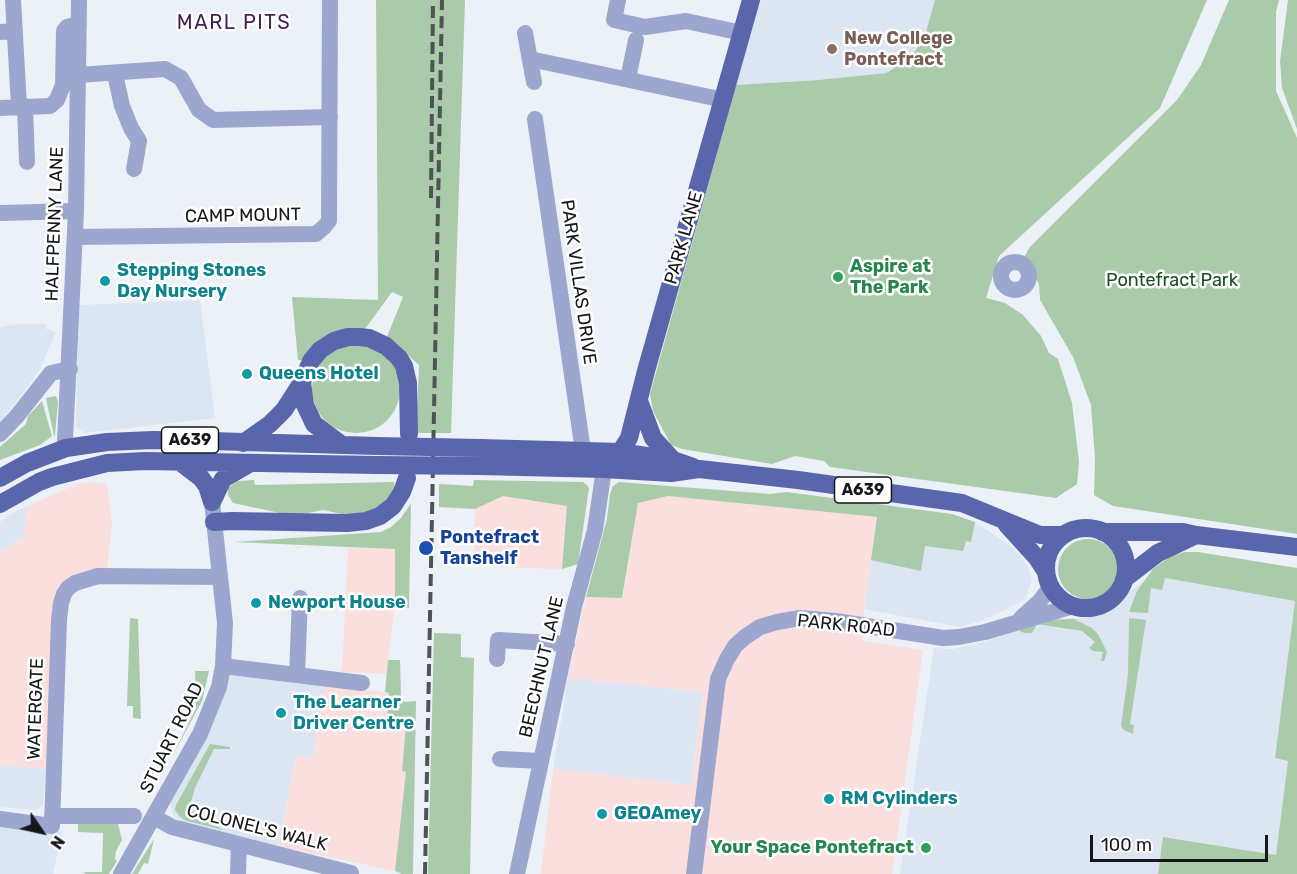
<!DOCTYPE html>
<style>
body{margin:0}
#map{position:relative;width:1297px;height:874px;overflow:hidden;background:#ecf1f7;font-family:Rubik,sans-serif}
canvas{display:block}
.north{position:absolute;left:12px;top:802px;width:60px;height:60px;-webkit-text-stroke:4px #fff;paint-order:stroke;rotate:124deg;font-size:16px;font-weight:700;line-height:24px;text-align:center;color:#151719}
.north::after{content:'';display:block;margin:auto;width:21px;height:27px;background:#151719;clip-path:polygon(50% 0,100% 100%,50% 72%,0 100%)}
.scale{position:absolute;left:1090px;top:835px;width:178px;height:27px;box-sizing:border-box;border:3px solid #151719;border-top:0;padding-left:8px;font-size:18px;line-height:21px;white-space:nowrap;color:#151719;-webkit-text-stroke:4px #fff;paint-order:stroke}
</style>
<div id="map">
<canvas width="1297" height="874"></canvas>
<div class="north">N</div>
<div class="scale">100 m</div>
</div>
<script>
const g = document.querySelector('canvas').getContext('2d');
g.lineJoin = 'round';
function paint(path, color) { g.fillStyle = color; g.fill(path, 'evenodd'); }
const toPath = rows => new Path2D(rows.map(r => 'M' + r).join(''));
function trace(path, color, width, dash) { g.strokeStyle = color; g.lineWidth = width; g.lineCap = dash ? 'butt' : 'round'; g.setLineDash(dash || []); g.stroke(path); }
function drawText(font, color, halo, rows, align = 'center') {
  g.font = font + ' Rubik,sans-serif'; g.lineWidth = 5; g.setLineDash([]); g.textBaseline = 'middle'; g.strokeStyle = halo; g.fillStyle = color; for (const [text, x, y, turn = 0] of rows) {
    g.save(); g.translate(x, y); g.rotate((+turn || 0) * Math.PI / 180); g.textAlign = isNaN(turn) ? turn : align; if (halo) g.strokeText(text, 0, 0); g.fillText(text, 0, 0); g.restore();
  }
}
paint(toPath([
 [761,0,935,0,924,39,909,59,886,73,818,80,736,85],
 [200,300,215,418,85,433,76,427,78,305],
 [17,324,46,324,46,329,56,332,38,373,0,422,0,327],
 [28,506,24,536,0,552,0,522,12,513],
 [952,514,975,522,1008,544,1020,555,1029,569,1032,579,1025,600,982,621,959,627,864,609,878,517],
 [1164,577,1295,600,1275,758,1288,761,1276,855,1163,837,1158,874,900,874,934,648,953,649,987,641,1049,619,1082,618,1112,606,1142,582],
 [226,674,324,685,313,758,296,756,278,846,182,822,173,815,170,800],
 [568,678,703,692,691,785,553,769],
 [0,765,46,769,43,805,37,810,0,807],
 [0,824,62,831,53,874,0,874]
]), '#dbe6f2');
paint(toPath([
 [93,482,107,484,112,523,107,569,90,570,73,575,59,586,46,769,0,765,0,552,24,536,28,506,77,484],
 [503,496,568,506,562,569,488,567,477,561,474,555,475,509],
 [668,496,878,517,864,609,862,641,923,650,892,874,541,874,553,769,691,785,703,692,568,678,586,597,623,598,638,502],
 [348,548,395,549,395,606,386,674,342,672],
 [324,685,389,693,406,726,402,771,406,772,395,871,278,846,296,756,313,758]
]), '#fadfde');
paint(toPath([
 [376,0,465,0,451,433,416,433,419,365,387,337,403,297,392,292,365,329,306,360,298,360,292,297,378,300],
 [935,0,1207,0,1160,108,999,256,986,298,1005,303,1023,315,1041,336,1049,353,1058,359,1072,403,1079,462,1077,484,1056,498,830,467,824,461,795,456,772,464,682,449,671,445,653,411,650,394,736,85,818,80,886,73,909,59,924,39],
 [1229,0,1279,0,1276,12,1276,91,1297,138,1297,534,1113,506,1094,495,1095,459,1091,405,1073,357,1040,300,1039,284,1024,257,1030,247,1177,100,1201,65],
 [1288,0,1297,0,1297,129,1282,88,1280,61],
 '312 389a44 44 0 1 1 88 0a44 44 0 1 1-88 0Z',
 [56,396,58,402,55,435,54,436,46,398],
 [42,401,52,436,40,445,0,460,0,447,26,424,28,416],
 [254,480,255,485,394,482,395,496,382,509,347,515,323,510,294,516,233,503,228,495,228,488,237,481],
 [474,480,583,482,587,485,589,488,578,564,562,569,567,506,503,496,475,509,439,507,439,484,473,486],
 [619,482,770,494,787,492,952,514,975,522,971,542,966,541,963,551,925,546,921,571,871,560,877,517,668,496,638,503,622,598,586,597,607,519,610,494,613,486],
 [411,503,409,608,395,606,395,549,234,542,381,532,391,527,401,518],
 '1058 569a30 30 0 1 1 60 0a30 30 0 1 1-60 0Z',
 [1185,552,1198,552,1297,568,1297,874,1158,874,1163,837,1276,855,1288,761,1275,758,1295,601,1165,578,1162,590,1151,588,1148,613,1129,612,1137,591,1153,569,1171,556],
 [130,618,138,619,141,719,133,718,133,706,127,706],
 [1129,618,1146,620,1130,724,1134,725,1133,734,1124,730,1121,726,1128,674],
 [1074,619,1092,628,1098,634,1107,652,1104,661,1101,661,1103,652,1093,651,1089,648,1095,642,1082,631,1037,624,1032,633,1026,633,1021,632,1019,627,1049,620],
 [434,633,461,634,461,657,474,658,470,874,428,874],
 [388,660,400,660,401,695,404,702,416,701,413,874,402,874,395,871,406,772,402,771,406,726,387,724,389,693,385,692],
 [195,671,209,671,202,701,172,757,196,708],
 [210,744,230,747,230,749,214,749,195,788,189,808,223,830,187,821,180,817,175,810,176,805],
 [78,823,118,824,122,840,116,851,115,859,117,861,109,874,86,874,83,872,102,872,103,833,78,832],
 [154,839,148,864,144,863,138,874,132,874]
]), '#a9cbaa');
trace(toPath([
 [13,0,19,106],
 [618,0,614,20,645,27,686,21,742,33],
 [0,32,15,31],
 [525,33,534,82],
 [530,59,724,100],
 [115,74,122,106,131,128,139,141,134,169],
 [78,75,165,69,181,78,199,110,213,120,330,117],
 [628,79,636,40],
 [25,106,27,162],
 [0,108,50,106,57,100,63,85,64,31,67,27,79,24],
 [535,119,583,451],
 [0,213,76,211],
 [75,237,316,234,324,227,329,221,330,0],
 '1001 276a14 14 0 1 1 28 0a14 14 0 1 1-28 0Z',
 [0,434,17,416,51,373,70,369],
 [66,448,65,440,76,211,79,0],
 [1021,618,1040,601,1051,586],
 [497,659,498,640,567,644],
 [223,666,362,683],
 [297,675,300,598],
 [500,759,541,761],
 [52,816,134,816],
 [154,817,172,827,351,873],
 [0,819,52,826,59,620,61,603,64,594,68,588,75,583,98,576,220,577],
 [121,874,200,734,219,687,223,666,225,623,212,502],
 [238,874,239,844],
 [517,874,574,607,595,530,604,469],
 [694,874,718,679,727,659,735,646,745,637,760,627,777,622,800,618,836,621,943,638,959,637,985,632,1073,606]
]), '#9ca6ce', 16);
trace(toPath([
 [302,382,305,405,314,424,342,445],
 [639,401,653,438,673,460],
 [243,443,270,424,284,410,302,382,311,361,320,350,334,341,348,337,359,337,369,338,386,346,399,358,404,366,408,383,409,434],
 [481,448,620,452,673,460,693,467],
 [180,462,201,478,207,486,212,502],
 [480,466,604,469,671,473,699,469,798,480,962,503,1040,535,1064,535],
 [604,469,620,452,629,438,646,371,751,0],
 [0,478,27,463,66,448,107,442,153,440,211,441,377,446],
 [212,502,223,479,249,464],
 [0,504,39,482,52,477,107,463,145,461,376,465],
 [214,522,232,521,347,523,366,521,380,516,393,506,402,492,407,478],
 [1007,525,1037,558,1046,572],
 '1046 568a40 40 0 1 1 80 0a40 40 0 1 1-80 0Z',
 [1102,532,1183,532,1196,535,1297,547],
 [1124,579,1158,553,1196,535]
]), '#5966ac', 18);
trace(toPath([
 [431,198,433,0],
 [425,874,442,0]
]), '#505356', 4, [12, 6]);
trace(toPath([
 [377,446,481,448],
 [376,465,480,466]
]), '#5966ac', 18);
for (const [x, y, r, color] of [
 [832,49,6,"#8d6e63"],
 [838,277,6,"#2e9e5b"],
 [105,281,6,"#0f9aa8"],
 [247,374,6,"#0f9aa8"],
 [426,548,8,"#1a4fb4"],
 [256,603,6,"#0f9aa8"],
 [281,713,6,"#0f9aa8"],
 [829,799,6,"#0f9aa8"],
 [602,814,6,"#0f9aa8"],
 [926,848,6,"#2e9e5b"]
]) { const dot = new Path2D(); dot.arc(x, y, r, 0, 2 * Math.PI); g.fillStyle = color; g.fill(dot); trace(dot, '#fff', 2); }
for (const [x, y, w] of [
 [190,440,57],
 [863,490,57]
]) { const box = new Path2D(); box.roundRect(x - w / 2, y - 13, w, 26, 4.5); g.fillStyle = '#fff'; g.fill(box); trace(box, '#151719', 1.5); }
drawText('bold 16px', '#151719', null, [
 ["A639",190,440],
 ["A639",863,490]
]);
drawText('bold 18px', '#785e54', '#fff', [
 ["New College",844,39],
 ["Pontefract",844,60]
], 'left');
drawText('18px', '#151719', '#fff', [
 ["CAMP MOUNT",243,216,-1],
 ["HALFPENNY LANE",55,224,-88],
 ["PARK LANE",684,238,-74],
 ["PARK VILLAS DRIVE",578,282,82],
 ["PARK ROAD",846,626,6],
 ["BEECHNUT LANE",542,667,-77],
 ["WATERGATE",36,709,-88],
 ["STUART ROAD",172,738,-64],
 ["COLONEL'S WALK",257,828,14]
]);
drawText('bold 18px', '#27864d', '#fff', [
 ["Aspire at",850,267],
 ["The Park",850,288],
 ["Your Space Pontefract",914,848,"right"]
], 'left');
drawText('bold 18px', '#0d838f', '#fff', [
 ["Stepping Stones",117,271],
 ["Day Nursery",117,292],
 ["Queens Hotel",259,374],
 ["Newport House",268,603],
 ["The Learner",293,703],
 ["Driver Centre",293,724],
 ["RM Cylinders",841,799],
 ["GEOAmey",614,814]
], 'left');
drawText('18px', '#15501d', '#fff', [
 ["Pontefract Park",1172,281]
]);
drawText('bold 18px', '#164399', '#fff', [
 ["Pontefract",440,538],
 ["Tanshelf",440,559]
], 'left');
g.letterSpacing = '1.5px';
drawText('20px', '#431f56', '#fff', [
 ["MARL PITS",234,23]
]);
g.letterSpacing = '0px';
</script>
